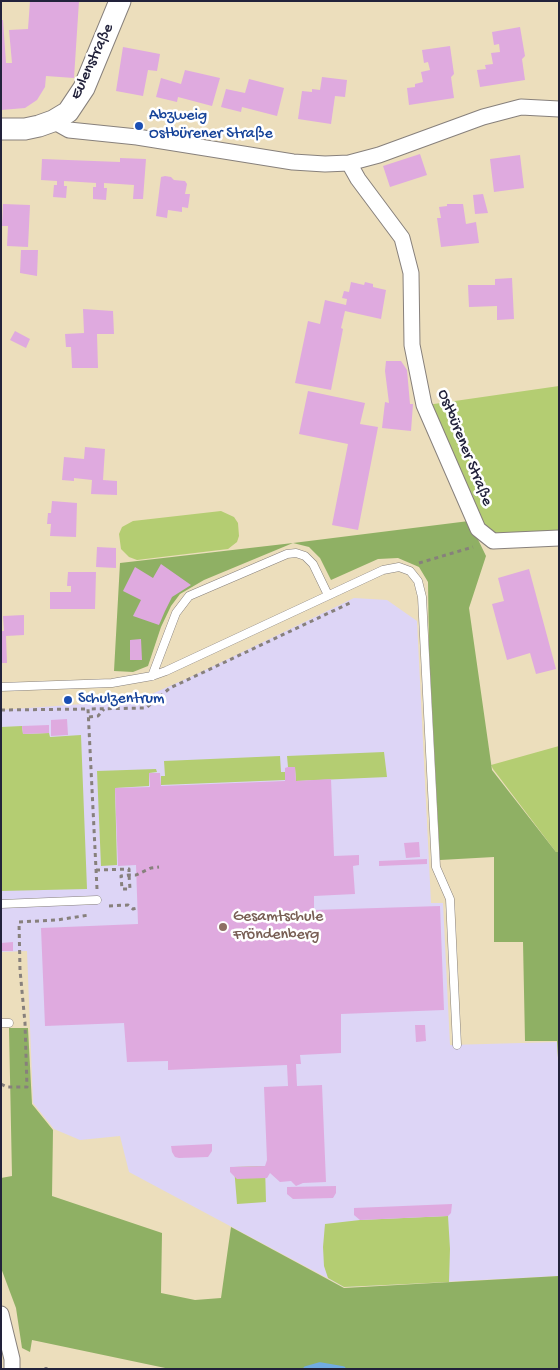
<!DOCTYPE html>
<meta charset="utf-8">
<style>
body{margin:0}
#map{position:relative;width:560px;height:1370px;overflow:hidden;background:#ecdebc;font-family:"Gochi Hand",sans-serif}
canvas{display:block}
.frame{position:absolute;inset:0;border:2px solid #22223b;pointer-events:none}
</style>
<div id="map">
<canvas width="560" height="1370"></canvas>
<div class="frame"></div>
</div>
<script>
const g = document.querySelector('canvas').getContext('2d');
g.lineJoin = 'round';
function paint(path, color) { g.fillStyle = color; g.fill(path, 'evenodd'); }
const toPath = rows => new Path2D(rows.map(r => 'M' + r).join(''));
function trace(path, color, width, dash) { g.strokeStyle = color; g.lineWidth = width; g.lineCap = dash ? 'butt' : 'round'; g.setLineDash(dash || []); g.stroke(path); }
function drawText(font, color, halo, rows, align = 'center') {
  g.font = font + ' "Gochi Hand",sans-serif'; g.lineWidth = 5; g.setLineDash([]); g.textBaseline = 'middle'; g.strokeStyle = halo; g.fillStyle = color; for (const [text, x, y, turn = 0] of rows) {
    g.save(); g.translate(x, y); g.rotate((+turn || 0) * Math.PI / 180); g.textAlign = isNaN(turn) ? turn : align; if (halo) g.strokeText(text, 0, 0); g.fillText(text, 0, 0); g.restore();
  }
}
paint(toPath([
 [354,598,387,600,417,621,431,903,443,903,450,1045,557,1042,559,1082,559,1276,344,1287,129,1172,120,1136,80,1140,54,1129,33,1103,27,951,1,952,1,710,138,700,195,675]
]), '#ddd5f6');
paint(toPath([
 [559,386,559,534,495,538,483,529,427,405],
 [221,511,234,517,238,523,239,536,237,542,228,549,137,560,129,557,121,549,119,534,122,527,133,521],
 [22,726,23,734,49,733,50,737,81,735,87,889,1,891,1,727],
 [559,746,559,852,556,852,493,769,491,765],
 [384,752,387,777,296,781,295,768,288,767,287,756],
 [280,756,281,772,285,772,285,780,161,785,161,776,165,776,164,761],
 [156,769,157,772,149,773,149,786,115,788,117,865,101,866,97,771],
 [265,1166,266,1202,237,1204,234,1167],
 [448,1216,450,1249,449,1282,344,1287,328,1278,324,1266,323,1247,325,1224,360,1220]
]), '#b4cd72');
paint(toPath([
 [469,521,486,556,469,608,492,770,556,852,559,852,559,1074,557,1041,525,1041,523,942,494,942,494,857,440,860,429,649,428,582,419,567,398,558,378,559,331,580,320,558,309,547,293,543],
 [293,543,204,580,180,594,171,606,161,627,148,666,133,672,114,671,120,563],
 [9,1028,28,1028,32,1104,53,1130,52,1196,162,1233,161,1293,195,1300,221,1298,231,1227,344,1288,559,1276,559,1369,170,1369,32,1340,30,1352,22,1348,16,1308,1,1268,1,1178,12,1176]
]), '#8fb064');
trace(toPath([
 [306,1369,320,1365,343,1369]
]), '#71ace2', 5.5);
paint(toPath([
 [30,1,79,1,74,78,46,76,45,87,37,100,25,108,1,110,1,20,3,20,6,63,12,63,9,30,28,29],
 [520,27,525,56,522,59,525,80,480,87,477,70,486,69,485,65,493,64,491,53,500,52,499,44,494,45,492,32],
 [450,46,454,74,451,77,454,98,409,105,407,88,415,87,415,84,423,82,421,72,430,70,428,62,424,63,422,50],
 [123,47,160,54,157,71,148,70,143,96,116,91],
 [185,70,220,78,212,106,178,97,177,102,156,97,161,78,181,84],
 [322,77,347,80,345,97,335,96,331,124,298,119,302,91,312,92,312,89,320,90],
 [249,79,284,88,277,116,242,107,241,112,221,107,226,89,245,93],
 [420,154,427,175,390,187,383,166],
 [520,155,524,188,494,192,490,159],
 [120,158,146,159,143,199,133,199,134,185,104,183,104,188,107,188,106,200,93,199,93,187,96,187,96,183,64,181,64,186,67,186,66,198,53,197,54,185,57,185,57,181,41,180,42,159,120,162],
 [165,176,171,177,174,180,185,181,187,184,185,194,190,194,188,208,182,207,182,212,168,210,167,218,156,216,161,177],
 [483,194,488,213,475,214,473,195],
 [3,204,30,205,28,247,7,246,8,226,2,226],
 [447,204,463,204,466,224,476,222,479,243,441,247,437,218,441,218,439,207,447,206],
 [21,250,38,250,37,276,20,273],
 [512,278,514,319,497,320,497,306,469,307,468,285,495,285,495,279],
 [351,282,364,285,365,282,373,284,373,287,386,290,381,319,345,311,341,328,343,329,331,390,295,383,308,321,320,324,325,300,346,305,347,299,342,298,344,291,349,292],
 [83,309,113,311,114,334,97,334,98,368,72,368,71,347,66,347,65,334,84,333],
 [15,331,30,339,26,348,10,340],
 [386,361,401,361,407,370,410,404,413,404,411,431,382,428,385,402,389,403,385,371],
 [308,391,365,403,360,424,378,427,358,530,332,525,348,444,299,434],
 [85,447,105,449,103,480,117,481,117,495,91,494,92,480,74,478,74,481,62,480,64,457,84,459],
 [52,501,77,503,76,537,50,536,51,524,47,524,48,513,51,513],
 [97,547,116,548,116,568,96,567],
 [161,564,191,585,172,597,165,611,159,625,133,616,141,600,123,591,135,567,153,578],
 [529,569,556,669,536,674,530,653,507,660,492,604,504,601,498,578],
 [68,572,96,572,95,609,50,609,50,592,71,592,71,586,67,586],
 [24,615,24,635,6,636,7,663,1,663,1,631,4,631,3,616],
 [141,639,142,660,130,660,130,640],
 [67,719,68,735,51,736,51,720],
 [49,725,49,733,23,734,22,726],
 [288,767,295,767,296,781,331,779,334,856,359,855,359,865,353,866,355,894,314,896,314,910,440,906,444,1010,341,1014,341,1053,300,1055,301,1064,296,1064,297,1086,322,1085,326,1182,303,1183,296,1186,291,1181,280,1182,270,1173,267,1178,237,1179,230,1172,230,1167,265,1166,267,1160,264,1087,288,1086,287,1065,168,1070,168,1061,127,1062,124,1023,45,1026,41,928,138,924,136,865,118,866,115,788,150,787,149,773,160,773,161,786,285,781,285,768],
 [419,842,420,857,406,858,404,843],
 [427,859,427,864,379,866,379,861],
 [13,942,13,951,1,951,1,943],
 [415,1025,425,1025,426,1041,416,1042],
 [212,1144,212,1151,208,1157,179,1158,175,1157,172,1152,171,1146],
 [336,1186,336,1193,333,1198,293,1199,287,1194,287,1187],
 [452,1204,451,1213,448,1216,360,1220,354,1215,354,1208]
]), '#dfaadf');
const lane = toPath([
 [152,676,176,613,189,596,287,554,296,553,305,556,313,564,328,595],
 [1,687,112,683,152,676,166,671,383,570,399,567,410,571,418,581,422,597,436,867,450,899,457,1045],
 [1,904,97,900],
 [1,1023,9,1023]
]);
const street = toPath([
 [53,121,69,130,137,137,293,162,325,164,349,163,379,155,483,117,521,107,559,109],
 [349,163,358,179,402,238,411,273,412,345,424,405,478,529,493,541,559,538],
 [1,1314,12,1359,12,1369]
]);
const secondary = toPath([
 [1,129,25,129,39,126,53,121,68,112,84,88,120,1]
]);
trace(lane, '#87807c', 9);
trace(street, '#87807c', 17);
trace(secondary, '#87807c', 23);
trace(toPath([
 [419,563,473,547],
 [1,710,88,709],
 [89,717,98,716,104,709],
 [96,870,129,869,129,875,130,889,122,889,121,876,129,875,136,875,151,868,159,867],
 [97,889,88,709,146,708,170,688,352,602],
 [109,906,128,905,133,909,137,908],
 [1,1084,7,1087,27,1087,25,1023,20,970,19,922,57,920,89,915],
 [46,1369,46,1367]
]), '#87807c', 3, [4, 4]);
trace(lane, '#fff', 8);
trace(street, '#fff', 15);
trace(secondary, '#fff', 21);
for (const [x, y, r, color] of [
 [139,126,5,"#1a4fb4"],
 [68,700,5,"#1a4fb4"],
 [223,927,5,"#8d6e63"]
]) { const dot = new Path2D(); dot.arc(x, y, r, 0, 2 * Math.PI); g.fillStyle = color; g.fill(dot); trace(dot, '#fff', 2); }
drawText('16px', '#22223b', '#fff', [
 ["Eulenstraße",93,62,-65],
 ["Ostbürener Straße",464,448,68]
]);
drawText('16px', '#164399', '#fff', [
 ["Abzweig",149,117],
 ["Ostbürener Straße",149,135],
 ["Schulzentrum",78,700]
], 'left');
drawText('16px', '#785e54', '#fff', [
 ["Gesamtschule",233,918],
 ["Fröndenberg",233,936]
], 'left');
</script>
